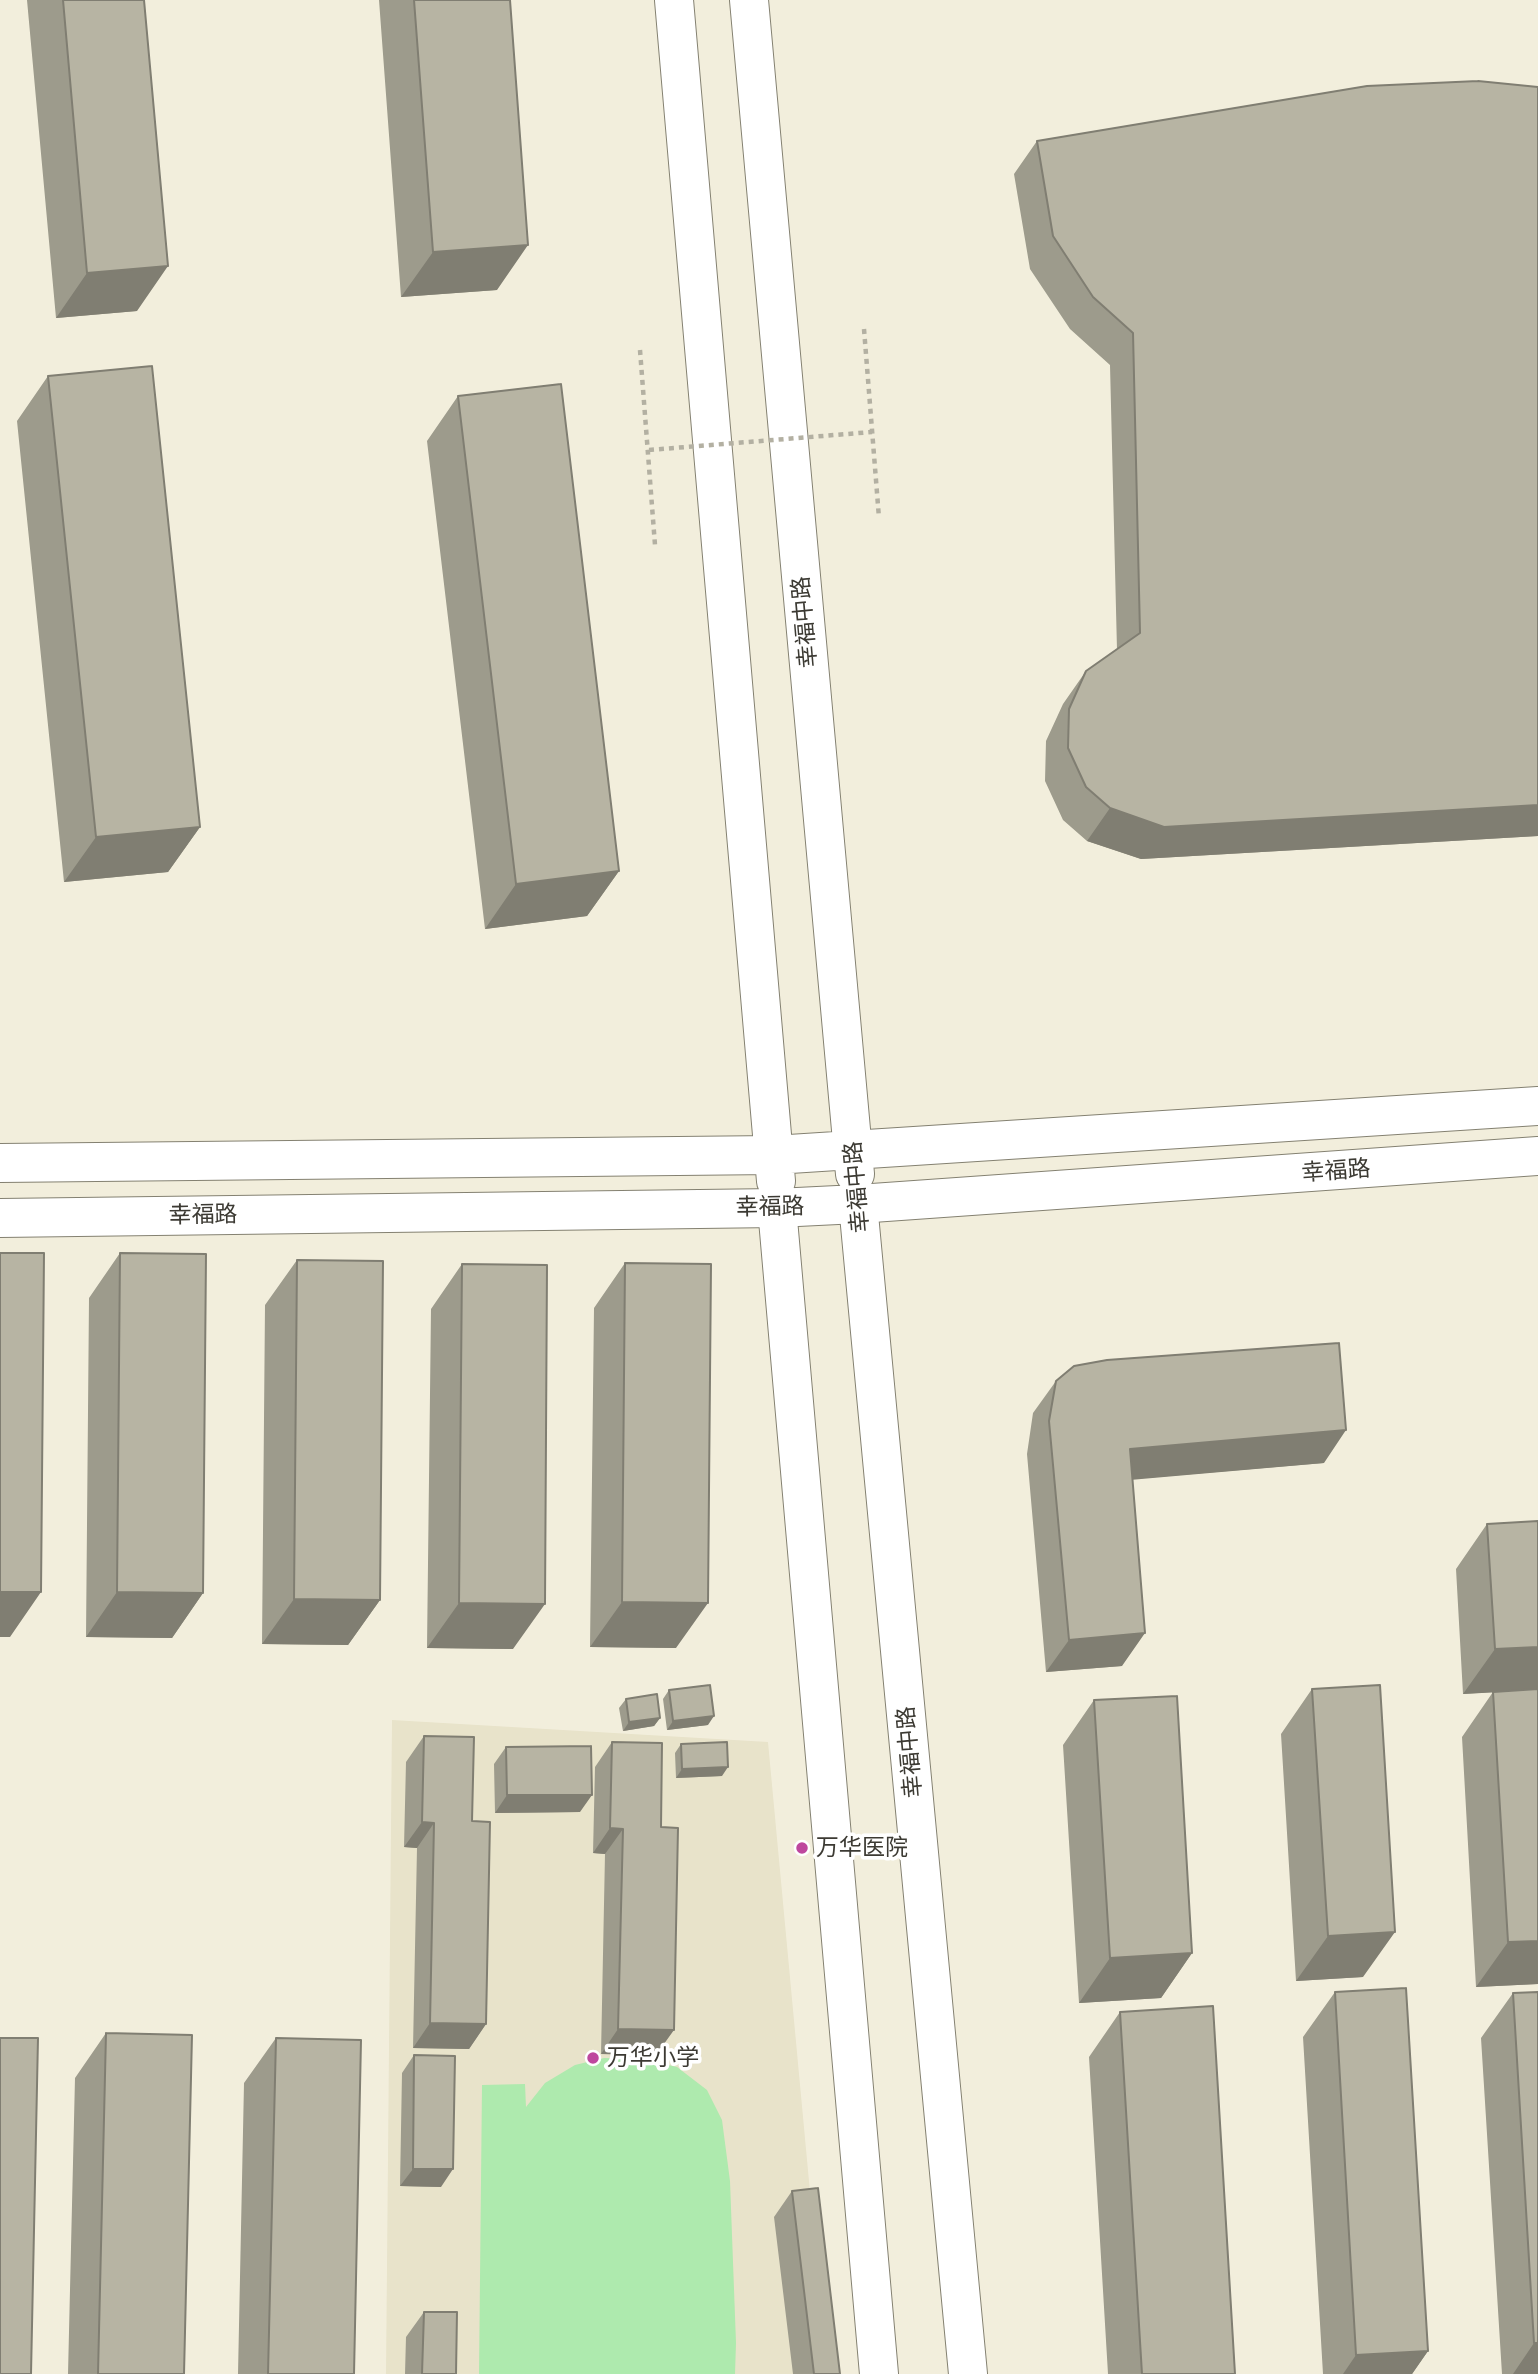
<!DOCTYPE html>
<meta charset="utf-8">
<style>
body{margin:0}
canvas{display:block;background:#f2eedc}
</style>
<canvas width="1538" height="2374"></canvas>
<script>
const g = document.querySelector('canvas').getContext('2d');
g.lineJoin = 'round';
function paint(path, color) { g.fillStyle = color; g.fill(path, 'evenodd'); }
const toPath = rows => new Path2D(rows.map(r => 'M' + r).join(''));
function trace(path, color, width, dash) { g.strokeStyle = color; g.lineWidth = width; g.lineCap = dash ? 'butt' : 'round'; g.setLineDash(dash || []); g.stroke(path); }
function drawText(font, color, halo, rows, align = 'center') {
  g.font = font + ' "Public Sans","Noto Sans SC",sans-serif'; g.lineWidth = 7; g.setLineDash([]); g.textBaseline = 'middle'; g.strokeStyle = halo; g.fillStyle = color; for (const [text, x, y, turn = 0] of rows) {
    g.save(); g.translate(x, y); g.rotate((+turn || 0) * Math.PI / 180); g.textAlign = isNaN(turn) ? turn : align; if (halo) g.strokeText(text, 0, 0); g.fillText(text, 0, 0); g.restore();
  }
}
paint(toPath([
 [392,1720,768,1742,827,2374,386,2374]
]), '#e8e3ca');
paint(toPath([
 [604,2058,644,2059,677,2067,707,2090,722,2120,730,2181,736,2343,735,2374,479,2374,482,2085,525,2084,526,2107,545,2083,575,2065]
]), '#aeeaae');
const tertiary = toPath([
 [858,1204,968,2374],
 [777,1208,879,2374]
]);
const secondary = toPath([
 [674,0,776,1181],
 [749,0,855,1174],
 [0,1163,774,1155,1538,1106],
 [0,1218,777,1208,858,1204,1538,1156]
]);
trace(tertiary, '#848171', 40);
trace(secondary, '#848171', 40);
trace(toPath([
 [864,329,879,518],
 [640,350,655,545]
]), '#b3b0a2', 4.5, [5, 5]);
trace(tertiary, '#fff', 38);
trace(secondary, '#fff', 38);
trace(toPath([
 [649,450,872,432]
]), '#b3b0a2', 4.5, [5, 5]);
paint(toPath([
 [27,0,144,0,137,311,56,318],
 [379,0,510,0,497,290,401,297],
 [1538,87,1538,836,1141,859,1087,841,1063,820,1045,781,1046,741,1063,704,1086,671,1117,650,1110,365,1070,329,1030,269,1014,174,1037,141],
 [48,376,200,827,168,872,64,882,17,421],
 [458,396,619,871,587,916,485,929,427,441],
 [120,1253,203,1593,172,1638,86,1637,89,1298],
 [297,1260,380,1600,348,1645,262,1644,265,1305],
 [625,1263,676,1648,590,1647,594,1308],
 [462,1264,513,1649,427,1648,431,1309],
 [1056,1381,1324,1463,1133,1479,1122,1666,1046,1672,1027,1454,1033,1413],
 [1487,1524,1538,1647,1538,1984,1476,1987,1462,1737,1493,1692,1463,1694,1456,1569],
 [1312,1689,1363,1977,1296,1981,1281,1734],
 [669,1690,708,1725,667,1730,663,1699],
 [626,1699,660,1718,654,1726,623,1731,619,1708],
 [1094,1700,1192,1953,1161,1998,1079,2003,1063,1745],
 [424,1736,472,1821,486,2024,469,2049,413,2048,417,1848,404,1847,406,1762],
 [612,1742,656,2055,601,2054,605,1854,593,1853,595,1767],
 [681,1744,722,1776,676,1778,675,1753],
 [506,1747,580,1812,495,1813,494,1764],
 [1335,1992,1428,2351,1412,2374,1323,2374,1303,2037],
 [1513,1993,1538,2374,1502,2374,1481,2038],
 [1120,2012,1235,2374,1108,2374,1089,2057],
 [106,2033,184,2374,68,2374,75,2078],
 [276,2038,354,2374,238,2374,244,2083],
 [414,2055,441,2187,400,2186,402,2073],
 [792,2191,840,2374,793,2374,774,2217],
 [424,2312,456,2374,405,2374,406,2337]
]), '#9d9b8c');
paint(toPath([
 [528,245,497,290,401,297,433,252],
 [168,266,137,311,56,318,87,273],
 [1538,805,1538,836,1141,859,1087,841,1110,808],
 [200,827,168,872,64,882,96,837],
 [619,871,587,916,485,929,516,884],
 [1346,1430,1324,1463,1107,1482,1130,1449],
 [0,1592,41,1592,10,1637,0,1637],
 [117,1592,203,1593,172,1638,86,1637],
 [294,1599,380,1600,348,1645,262,1644],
 [622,1602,708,1603,676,1648,590,1647],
 [459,1603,545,1604,513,1649,427,1648],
 [1145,1633,1122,1666,1046,1672,1069,1640],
 [1538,1647,1538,1690,1463,1694,1495,1649],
 [714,1716,708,1725,667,1730,673,1721],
 [660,1718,654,1726,623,1731,629,1722],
 [728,1767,722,1776,676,1778,682,1769],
 [507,1795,592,1795,580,1812,495,1813],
 [422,1822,434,1823,417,1848,404,1847],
 [610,1828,623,1829,605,1854,593,1853],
 [1395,1932,1363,1977,1296,1981,1328,1936],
 [1538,1941,1538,1984,1476,1987,1508,1942],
 [1192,1953,1161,1998,1079,2003,1110,1958],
 [430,2023,486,2024,469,2049,413,2048],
 [618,2029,674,2030,656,2055,601,2054],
 [413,2169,453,2169,441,2187,400,2186],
 [1534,2343,1538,2343,1538,2374,1513,2374],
 [1428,2351,1412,2374,1343,2374,1356,2355]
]), '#807e72');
const building = toPath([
 [63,0,144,0,168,266,87,273,63,0],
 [414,0,510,0,528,245,433,252,414,0],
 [1478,81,1538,87,1538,805,1164,827,1110,808,1086,787,1068,748,1069,709,1086,671,1140,633,1133,333,1093,297,1053,236,1037,141,1367,86,1478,81],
 [152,366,200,827,96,837,48,376,152,366],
 [561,384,619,871,516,884,458,396,561,384],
 [0,1253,44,1253,41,1592,0,1592,0,1253],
 [120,1253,206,1254,203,1593,117,1592,120,1253],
 [297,1260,383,1261,380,1600,294,1599,297,1260],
 [625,1263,711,1264,708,1603,622,1602,625,1263],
 [462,1264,547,1265,545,1604,459,1603,462,1264],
 [1339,1343,1346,1430,1130,1449,1145,1633,1069,1640,1049,1421,1056,1381,1074,1366,1107,1360,1339,1343],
 [1538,1521,1538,1647,1495,1649,1487,1524,1538,1521],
 [710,1685,714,1716,673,1721,669,1690,710,1685],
 [1380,1685,1395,1932,1328,1936,1312,1689,1380,1685],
 [1538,1689,1538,1941,1508,1942,1493,1692,1538,1689],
 [657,1694,660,1718,629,1722,626,1699,657,1694],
 [1177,1696,1192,1953,1110,1958,1094,1700,1177,1696],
 [424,1736,474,1737,472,1821,490,1822,486,2024,430,2023,434,1823,422,1822,424,1736],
 [612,1742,662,1743,661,1827,678,1828,674,2030,618,2029,623,1829,610,1828,612,1742],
 [727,1742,728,1767,682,1769,681,1744,727,1742],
 [591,1746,592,1795,507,1795,506,1747,591,1746],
 [1406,1988,1428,2351,1356,2355,1335,1992,1406,1988],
 [1538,1992,1538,2343,1534,2343,1513,1993,1538,1992],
 [1213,2006,1235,2374,1142,2374,1120,2012,1213,2006],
 [106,2033,192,2035,184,2374,98,2374,106,2033],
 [0,2038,38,2038,31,2374,0,2374,0,2038],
 [276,2038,361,2040,354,2374,268,2374,276,2038],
 [414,2055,455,2056,453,2169,413,2169,414,2055],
 [818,2188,840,2374,814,2374,792,2191,818,2188],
 [424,2312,457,2312,456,2374,422,2374,424,2312]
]);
paint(building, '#b7b4a3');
trace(building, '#807e72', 2);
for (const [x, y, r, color] of [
 [802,1848,7,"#be479e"],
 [593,2058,7,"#be479e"]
]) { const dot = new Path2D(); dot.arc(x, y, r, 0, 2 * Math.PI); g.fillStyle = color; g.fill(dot); trace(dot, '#fff', 2.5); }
drawText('23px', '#3c3a33', '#fff', [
 ["幸福中路",805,622,-95],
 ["幸福路",1336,1171,-4],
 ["幸福中路",857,1187,-95],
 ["幸福路",770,1207,-1],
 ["幸福路",203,1215,-1],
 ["幸福中路",910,1752,-95]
]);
drawText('23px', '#3c3a33', '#fff', [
 ["万华医院",816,1848],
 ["万华小学",607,2058]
], 'left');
</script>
